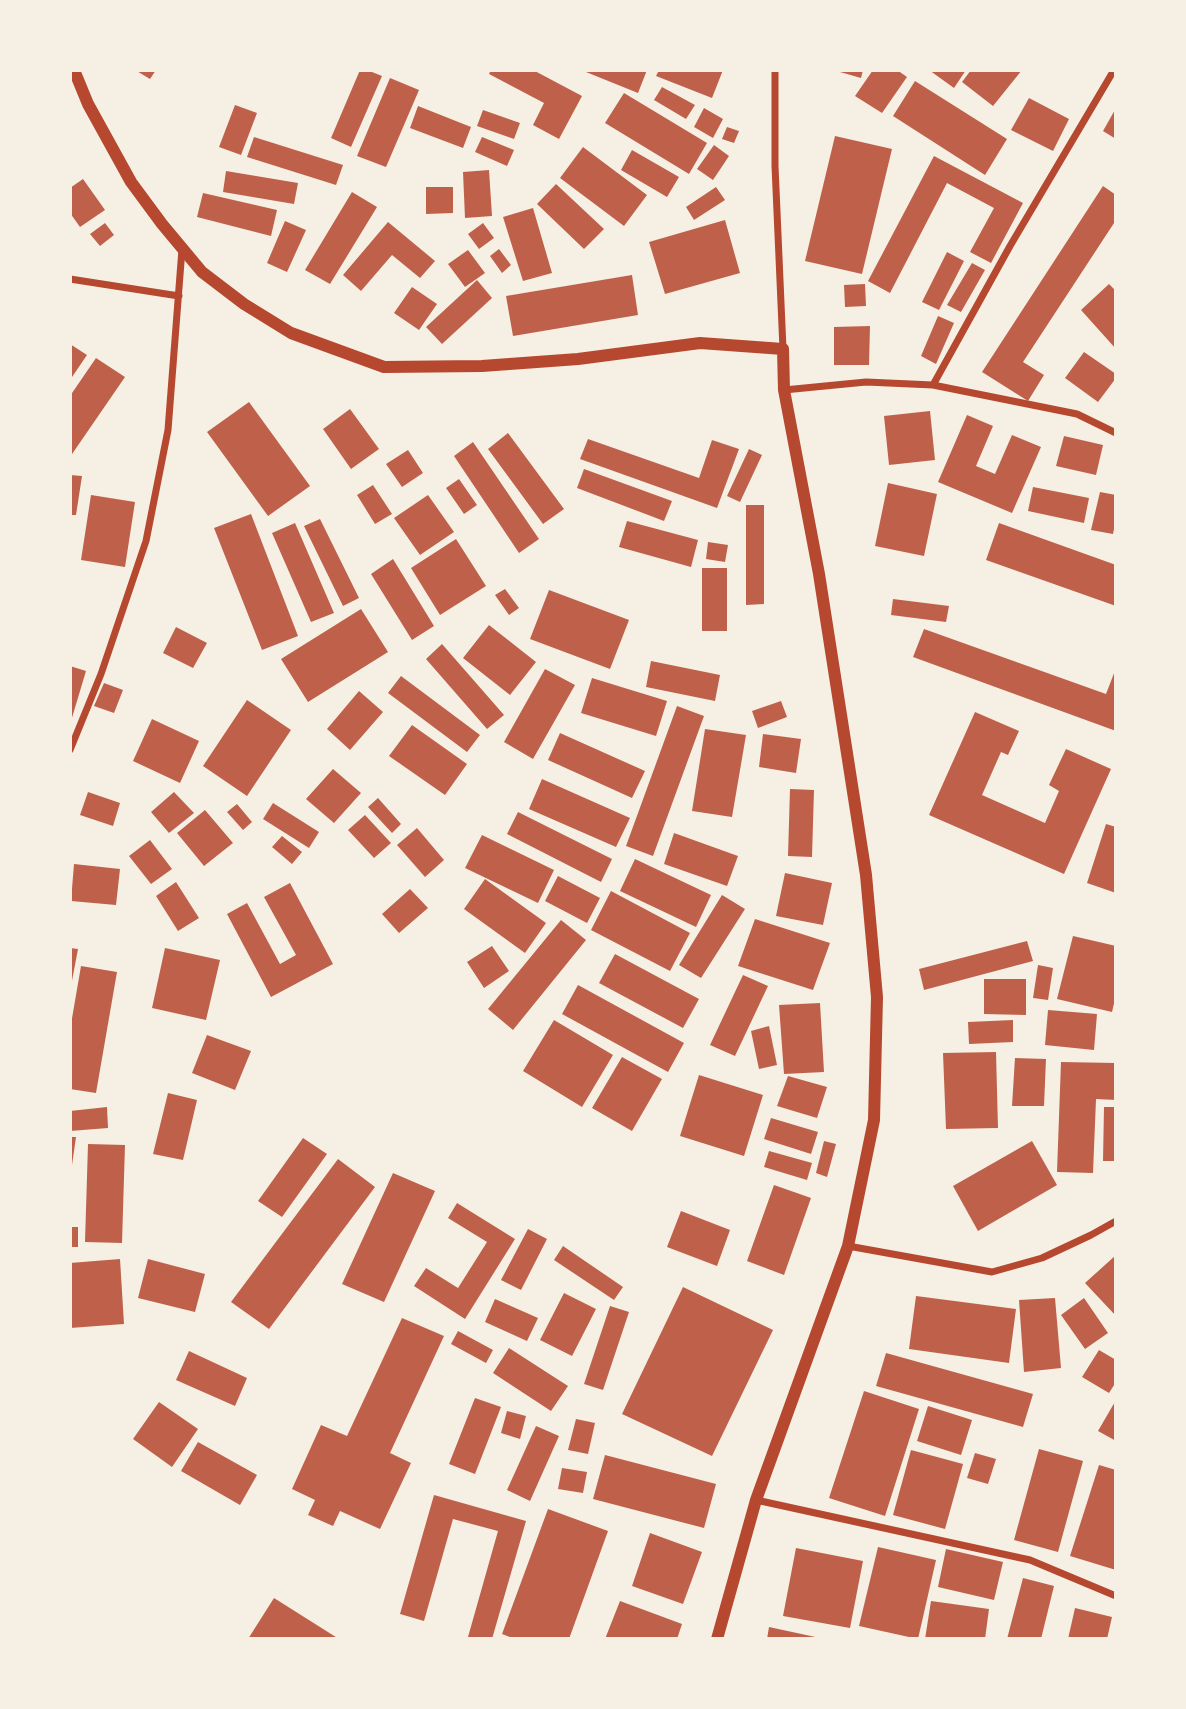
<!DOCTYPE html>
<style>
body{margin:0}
#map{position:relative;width:1186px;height:1709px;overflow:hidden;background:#f6efe4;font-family:"Archivo Narrow",sans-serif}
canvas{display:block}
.frame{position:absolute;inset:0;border:72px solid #f6efe4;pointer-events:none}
</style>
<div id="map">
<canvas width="1186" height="1709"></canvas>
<div class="frame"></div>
</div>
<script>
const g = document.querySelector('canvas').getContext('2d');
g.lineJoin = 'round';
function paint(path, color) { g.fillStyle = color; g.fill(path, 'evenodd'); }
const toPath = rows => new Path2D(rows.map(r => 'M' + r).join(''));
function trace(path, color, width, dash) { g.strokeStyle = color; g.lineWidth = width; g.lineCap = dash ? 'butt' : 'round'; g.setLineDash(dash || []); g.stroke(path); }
paint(toPath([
 [135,70,156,70,150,79],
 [360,70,367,70,382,76,351,147,331,138],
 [491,70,533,70,582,96,559,139,533,125,544,103,489,74],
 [581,70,647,70,638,93],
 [659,70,723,70,712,98,656,76],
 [833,70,863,70,861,78],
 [873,70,897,70,907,77,882,113,855,96],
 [929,70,966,70,954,88],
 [971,70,1022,70,993,106,962,82],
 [390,78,419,90,386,167,357,156],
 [915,81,1007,139,985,175,893,116],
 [662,87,695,105,686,119,654,100],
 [624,93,707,143,689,174,605,123],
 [1029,98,1069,119,1053,151,1011,130],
 [235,105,257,113,241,155,219,147],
 [418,106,471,127,463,148,410,128],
 [704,108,723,119,713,138,694,127],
 [1116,108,1116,139,1103,131],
 [483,110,520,123,514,139,477,126],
 [727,127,739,131,734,143,722,139],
 [835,136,892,149,862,274,805,261],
 [254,137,343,165,336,185,247,157],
 [482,137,514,150,507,166,475,152],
 [714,145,729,156,713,180,697,169],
 [583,147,647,195,624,226,560,178],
 [632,150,679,177,667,197,621,170],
 [934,156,1023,203,991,263,970,252,994,208,947,183,890,293,868,281],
 [489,170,492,216,465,218,463,172],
 [226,171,298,183,294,204,223,192],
 [83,179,105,210,80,227,70,213,70,188],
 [556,184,604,229,584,249,537,204],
 [1103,186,1116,195,1116,220,1023,362,1044,375,1028,401,982,372],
 [426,187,453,187,453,213,426,214],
 [716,187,725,200,694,220,686,207],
 [352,192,377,207,330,284,305,270],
 [203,193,277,210,271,236,197,217],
 [533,208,552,273,523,281,503,217],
 [725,220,740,273,665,294,649,242],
 [285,221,306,230,287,272,267,263],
 [388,222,435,261,420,278,392,255,361,291,343,275],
 [105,223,114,235,100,246,90,234],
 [483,223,494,238,479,249,468,234],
 [499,249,511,265,502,273,490,256],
 [468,250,485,273,465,287,448,264],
 [947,252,964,261,939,310,922,302],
 [972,263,985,270,961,312,947,305],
 [632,275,638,315,513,336,506,296],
 [477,280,492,298,442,344,426,327],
 [865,284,866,306,845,307,844,285],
 [1109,284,1116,291,1116,349,1081,310],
 [412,287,437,304,419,330,394,313],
 [938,316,954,323,936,364,921,356],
 [870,326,869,365,834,365,834,327],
 [70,344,87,355,70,380],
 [1084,352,1116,374,1116,378,1098,402,1065,378],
 [96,358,125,377,70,457,70,396],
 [249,402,310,486,268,516,207,432],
 [350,409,379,449,351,469,323,429],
 [930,411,935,460,889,465,884,416],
 [967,415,993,426,976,466,995,474,1012,435,1041,447,1012,513,938,482],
 [508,433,564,509,543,524,488,449],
 [1064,436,1103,445,1096,475,1056,466],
 [588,439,699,478,712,440,739,449,717,508,580,459],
 [473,442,539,539,519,553,454,456],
 [749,449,762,455,740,502,727,496],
 [408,450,423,473,402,487,386,464],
 [584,469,672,501,664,521,577,488],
 [70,475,82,476,76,515,70,515],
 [459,479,477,505,464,514,446,488],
 [888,483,937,494,924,556,875,546],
 [373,485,392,514,375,524,357,495],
 [1033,487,1089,498,1084,523,1028,511],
 [1100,492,1116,495,1116,519,1113,534,1091,530],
 [91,495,135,502,125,567,81,560],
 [428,495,454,532,420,555,394,518],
 [746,505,764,505,764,604,746,605],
 [251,514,298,636,262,650,214,528],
 [320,519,359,598,343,606,304,526],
 [627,521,698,540,691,567,619,547],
 [295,523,334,613,311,622,272,533],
 [999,523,1116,565,1116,606,986,560],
 [456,539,486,586,440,615,411,568],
 [708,542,728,545,725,562,706,559],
 [393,559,434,626,412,640,371,574],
 [702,568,727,568,727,631,702,631],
 [505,589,519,608,509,615,495,595],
 [549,590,629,620,610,669,530,639],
 [893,599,949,606,946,622,891,615],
 [361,609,388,652,308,702,281,659],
 [489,625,536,662,510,695,463,658],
 [176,627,207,643,193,668,163,653],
 [924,629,1106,694,1116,668,1116,731,913,657],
 [442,644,504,715,487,729,426,659],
 [651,661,720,675,715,701,646,687],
 [70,666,86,671,71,721,70,721],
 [545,669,575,685,533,759,504,742],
 [401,676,480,735,467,752,388,693],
 [592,678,667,701,656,736,581,713],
 [104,683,123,690,114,713,94,706],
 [359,691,383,712,350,750,327,729],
 [247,700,291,730,247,796,203,766],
 [781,701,787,717,758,728,752,711],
 [677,706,704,716,653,856,626,846],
 [975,712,1019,731,1008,755,1001,752,982,795,1045,823,1059,791,1049,785,1066,749,1111,769,1064,874,929,815],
 [152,719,199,741,180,783,133,761],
 [412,725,467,764,445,795,389,756],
 [705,729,746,735,732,817,692,811],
 [560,733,645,771,632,798,548,760],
 [763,734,801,739,796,773,759,767],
 [333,769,361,793,334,823,306,799],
 [542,779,630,818,616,847,529,809],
 [790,789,814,790,812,857,788,856],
 [88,792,120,803,113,826,80,815],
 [174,792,194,813,169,833,151,812],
 [378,798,401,824,392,833,368,807],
 [273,803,319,832,309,848,263,819],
 [237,804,252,822,243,830,227,812],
 [205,810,233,843,204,866,177,833],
 [518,812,612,859,601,882,507,834],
 [365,815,391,843,374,858,348,830],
 [1106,824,1116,827,1116,893,1087,883],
 [417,828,444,860,425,877,397,845],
 [674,833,738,856,727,886,664,864],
 [482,835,554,870,538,903,465,868],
 [282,836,302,852,292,864,272,847],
 [150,840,172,869,151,884,129,856],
 [635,859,711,895,696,927,620,891],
 [74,864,120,869,116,905,71,901],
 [785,873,832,883,823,925,776,916],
 [558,876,600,898,587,923,545,901],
 [485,879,546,923,525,953,464,909],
 [176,882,199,918,178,931,156,896],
 [290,883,333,964,271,997,227,914,247,903,280,964,296,955,264,897],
 [410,889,428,908,399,933,382,914],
 [611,891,690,933,670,971,591,930],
 [722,895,745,909,701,978,679,965],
 [755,919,830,943,813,990,738,966],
 [561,920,586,940,513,1030,488,1009],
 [1073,936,1116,946,1116,995,1112,1012,1057,999],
 [1027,941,1033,961,924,990,919,969],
 [492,946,509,971,484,988,467,962],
 [70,948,78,949,71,986,70,986],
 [165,948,220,960,206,1020,152,1008],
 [615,954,699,999,683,1028,599,983],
 [1038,965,1053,968,1048,1000,1033,998],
 [81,966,117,972,96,1093,70,1089,70,1030],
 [743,975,768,986,735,1056,710,1045],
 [984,979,1026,979,1026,1015,984,1014],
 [578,985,684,1043,668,1072,562,1014],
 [820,1003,824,1072,784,1074,779,1005],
 [1048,1010,1097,1014,1094,1050,1045,1045],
 [554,1020,613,1055,582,1107,523,1071],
 [1013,1020,1013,1042,969,1044,968,1022],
 [769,1026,777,1065,759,1069,751,1031],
 [207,1035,251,1051,235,1090,192,1073],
 [996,1052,998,1128,946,1129,943,1053],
 [622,1057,662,1079,632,1131,592,1108],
 [1015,1058,1046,1059,1044,1106,1012,1106],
 [1061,1062,1116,1063,1116,1100,1096,1099,1093,1173,1057,1172],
 [699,1075,763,1095,744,1156,680,1136],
 [788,1076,827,1087,817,1118,777,1106],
 [168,1093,197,1100,183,1160,153,1154],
 [107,1107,108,1128,70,1131,70,1111],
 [1104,1107,1116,1107,1116,1161,1103,1161],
 [771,1118,818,1132,811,1154,764,1139],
 [70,1137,76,1137,72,1165,70,1164],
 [303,1138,327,1154,282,1217,258,1201],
 [824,1141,836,1144,827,1177,816,1173],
 [1032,1141,1057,1185,978,1231,953,1186],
 [88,1144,125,1145,122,1243,85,1242],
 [769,1151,812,1163,807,1180,764,1167],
 [338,1159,375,1187,269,1329,231,1302],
 [393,1173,435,1191,384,1302,342,1284],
 [774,1185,811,1198,784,1275,747,1261],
 [457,1203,515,1239,465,1319,414,1286,426,1268,458,1288,487,1242,448,1218],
 [681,1211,730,1230,717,1266,667,1247],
 [70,1227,78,1227,78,1247,70,1247],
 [528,1229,547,1239,521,1290,501,1280],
 [563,1246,623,1287,614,1300,554,1260],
 [1116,1255,1116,1316,1085,1283],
 [120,1259,124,1324,70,1328,70,1263],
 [148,1259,205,1274,195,1312,138,1298],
 [683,1287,773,1330,712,1456,622,1414],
 [564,1293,596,1309,572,1356,540,1340],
 [916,1296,1016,1309,1009,1363,909,1349],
 [1055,1298,1061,1368,1024,1372,1019,1300],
 [1084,1298,1108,1333,1085,1349,1061,1315],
 [495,1299,538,1318,527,1341,485,1322],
 [610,1306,629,1312,603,1390,584,1384],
 [402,1318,444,1336,390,1453,411,1463,380,1529,340,1511,333,1526,308,1515,315,1500,292,1489,321,1425,347,1436],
 [458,1331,493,1350,486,1363,451,1344],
 [509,1348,568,1386,551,1411,493,1373],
 [1099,1350,1116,1360,1116,1382,1109,1393,1082,1377],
 [189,1351,247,1378,235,1406,176,1380],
 [886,1353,1033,1394,1023,1427,876,1386],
 [864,1391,919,1409,885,1516,829,1498],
 [475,1398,501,1407,475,1474,449,1464],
 [1116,1400,1116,1441,1098,1431],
 [159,1402,198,1429,172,1467,133,1439],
 [928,1406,972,1420,961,1455,917,1441],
 [507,1411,526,1416,520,1439,501,1433],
 [576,1419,595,1423,588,1454,568,1450],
 [536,1426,559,1436,530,1501,507,1490],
 [198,1442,257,1475,240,1505,181,1471],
 [1039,1449,1083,1461,1058,1552,1014,1540],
 [911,1450,963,1464,945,1529,893,1515],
 [975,1453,996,1459,988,1484,967,1478],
 [605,1455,716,1484,704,1528,593,1499],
 [1099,1465,1116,1470,1116,1570,1070,1556],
 [562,1468,587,1472,583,1493,558,1489],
 [434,1495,526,1521,492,1639,468,1637,498,1531,453,1519,424,1621,400,1614],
 [548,1509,608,1531,569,1639,515,1639,502,1634],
 [650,1533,702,1552,683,1604,632,1586],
 [878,1547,936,1560,918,1639,859,1626],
 [796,1548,863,1561,850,1628,783,1616],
 [946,1549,1003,1562,994,1600,938,1587],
 [1023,1578,1054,1586,1041,1639,1007,1639],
 [274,1598,339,1639,248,1639],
 [620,1601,682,1624,677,1639,605,1639],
 [931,1601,989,1609,985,1639,925,1639],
 [1075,1608,1112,1617,1107,1639,1068,1639],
 [769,1627,820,1638,820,1639,767,1639]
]), '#bf614a');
trace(toPath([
 [775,70,775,166,783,349],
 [70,279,179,296],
 [933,385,1077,414,1116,433],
 [784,390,866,382,933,385,1010,246,1114,70],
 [70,750,101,674,146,541,168,430,182,249],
 [848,1246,992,1272,1042,1258,1091,1235,1116,1221],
 [756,1500,1030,1560,1116,1596]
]), '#b5482f', 7);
trace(toPath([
 [74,70,88,104,131,182,162,224,202,272,244,304,291,333,384,367,482,366,578,359,700,343,783,349,784,390,819,574,866,875,877,997,874,1120,848,1246,756,1500,717,1639]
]), '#b5482f', 12);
</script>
